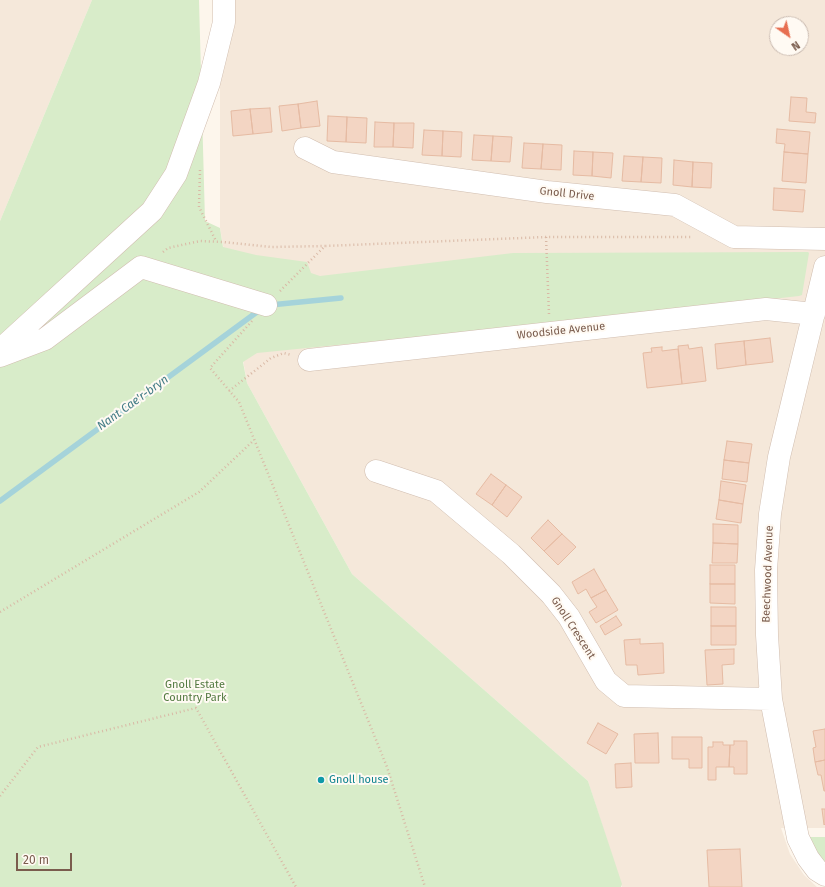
<!DOCTYPE html>
<style>
body{margin:0}
#map{position:relative;width:825px;height:887px;overflow:hidden;background:#fdf6ec;font-family:"Fira Sans",sans-serif}
canvas{display:block}
.north{position:absolute;left:769px;top:16px;width:40px;height:40px;box-sizing:border-box;background:#fffaf3;border:1px solid #cabbb1;border-radius:50%;rotate:146deg;font-size:11px;font-weight:700;line-height:16px;text-align:center;color:#7a5c4d}
.north::after{content:'';display:block;margin:auto;width:14px;height:18px;background:#e76f51;clip-path:polygon(50% 0,100% 100%,50% 72%,0 100%)}
.scale{position:absolute;left:16px;top:853px;width:56px;height:18px;box-sizing:border-box;border:2px solid #7a5c4d;border-top:0;padding-left:5px;font-size:12px;line-height:14px;white-space:nowrap;color:#7a5c4d;-webkit-text-stroke:3px #fffaf3;paint-order:stroke}
</style>
<div id="map">
<canvas width="825" height="887"></canvas>
<div class="north">N</div>
<div class="scale">20 m</div>
</div>
<script>
const g = document.querySelector('canvas').getContext('2d');
g.lineJoin = 'round';
function paint(path, color) { g.fillStyle = color; g.fill(path, 'evenodd'); }
const toPath = rows => new Path2D(rows.map(r => 'M' + r).join(''));
function trace(path, color, width, dash) { g.strokeStyle = color; g.lineWidth = width; g.lineCap = dash ? 'butt' : 'round'; g.setLineDash(dash || []); g.stroke(path); }
function drawText(font, color, halo, rows, align = 'center') {
  g.font = font + ' "Fira Sans",sans-serif'; g.lineWidth = 4; g.setLineDash([]); g.textBaseline = 'middle'; g.strokeStyle = halo; g.fillStyle = color; for (const [text, x, y, turn = 0] of rows) {
    g.save(); g.translate(x, y); g.rotate((+turn || 0) * Math.PI / 180); g.textAlign = isNaN(turn) ? turn : align; if (halo) g.strokeText(text, 0, 0); g.fillText(text, 0, 0); g.restore();
  }
}
paint(toPath([
 [0,0,92,0,0,221],
 [220,0,825,0,825,828,781,828,790,854,804,875,817,887,622,887,588,781,352,574,247,383,220,228],
 [777,24,801,24,801,48,777,48]
]), '#f5e8da');
paint(toPath([
 [92,0,199,0,205,221,220,228,223,247,256,255,307,262,311,273,320,276,513,253,808,252,809,253,802,295,799,296,548,324,257,353,243,362,247,383,352,574,588,781,622,884,621,887,0,887,0,221],
 [809,837,825,837,825,866]
]), '#d8ecc9');
trace(toPath([
 [270,305,341,298],
 [0,501,261,309]
]), '#a5d3da', 5.5);
const building = toPath([
 [791,97,807,98,806,112,816,113,815,123,789,121,791,97],
 [317,101,320,126,301,128,298,104,317,101],
 [298,104,301,128,282,131,279,106,298,104],
 [270,108,272,132,253,134,250,109,270,108],
 [250,109,253,134,233,136,231,111,250,109],
 [328,116,347,117,346,142,327,141,328,116],
 [347,117,367,118,366,143,346,142,347,117],
 [375,122,394,123,393,147,374,147,375,122],
 [394,123,414,123,413,148,393,147,394,123],
 [777,129,810,132,808,154,784,152,785,144,776,143,777,129],
 [424,130,443,131,442,156,422,155,424,130],
 [443,131,462,132,461,157,442,156,443,131],
 [474,135,493,136,491,161,472,160,474,135],
 [493,136,512,137,510,162,491,161,493,136],
 [524,143,543,144,541,169,522,168,524,143],
 [543,144,562,145,561,170,541,169,543,144],
 [574,151,593,152,592,176,573,175,574,151],
 [593,152,613,153,611,178,592,176,593,152],
 [784,152,808,154,806,183,782,181,784,152],
 [624,156,643,157,641,182,622,181,624,156],
 [643,157,662,158,661,183,641,182,643,157],
 [674,160,693,162,692,187,673,185,674,160],
 [693,162,712,163,711,188,692,187,693,162],
 [774,188,805,190,803,212,773,210,774,188],
 [770,338,773,362,746,365,744,341,770,338],
 [744,341,746,365,717,369,715,344,744,341],
 [688,345,689,349,702,347,706,381,682,384,678,346,688,345],
 [662,347,662,351,678,349,682,384,647,388,643,353,652,352,651,348,662,347],
 [727,441,752,444,749,463,724,460,727,441],
 [724,460,749,463,747,482,722,479,724,460],
 [491,474,506,485,492,505,476,494,491,474],
 [721,481,746,485,743,504,719,500,721,481],
 [506,485,522,497,507,517,492,505,506,485],
 [719,500,743,504,741,523,716,519,719,500],
 [548,520,562,534,544,551,531,538,548,520],
 [713,524,738,525,738,544,713,543,713,524],
 [562,534,576,547,558,565,544,551,562,534],
 [713,543,738,544,737,563,712,563,713,543],
 [710,565,735,565,735,584,710,584,710,565],
 [594,569,606,590,591,598,586,589,578,594,572,582,594,569],
 [710,584,735,584,735,604,710,603,710,584],
 [606,590,618,610,596,623,589,612,597,607,591,598,606,590],
 [711,607,736,607,736,626,711,626,711,607],
 [616,616,622,625,605,635,600,626,616,616],
 [711,626,736,626,736,645,711,645,711,626],
 [640,639,640,644,663,643,664,673,638,675,637,665,626,665,624,640,640,639],
 [734,649,734,664,722,665,723,684,707,685,705,650,734,649],
 [598,723,618,734,606,754,587,743,598,723],
 [825,729,825,760,815,762,813,748,816,747,813,731,825,729],
 [658,733,659,763,635,763,634,734,658,733],
 [672,737,702,737,702,768,689,768,689,759,672,759,672,737],
 [734,741,747,741,747,774,734,774,734,767,729,767,730,745,734,745,734,741],
 [713,742,723,742,723,745,730,745,729,767,716,767,716,780,708,780,708,747,713,747,713,742],
 [825,760,825,791,824,791,821,775,818,775,815,762,825,760],
 [631,763,632,787,616,788,615,764,631,763],
 [822,809,825,809,825,824,824,825,822,809],
 [740,849,742,887,709,887,707,850,740,849]
]);
paint(building, '#f3d5c3');
trace(building, '#e6bba3', 1);
const minor = toPath([
 [305,148,333,162,547,192,675,205,734,237,825,239],
 [825,267,779,457,770,514,766,570,767,635,771,699,798,838,808,858,817,870,825,875],
 [0,350,152,211,176,174,209,83,224,22,224,0],
 [0,356,45,339,141,267,266,305],
 [309,360,766,309,814,314],
 [376,471,436,491,511,554,551,594,569,617,606,681,624,696,771,699]
]);
trace(minor, '#d1beb0', 23);
trace(toPath([
 [200,170,199,207,216,241],
 [546,237,549,314],
 [163,252,168,248,200,241,223,242,271,247,325,246],
 [280,291,325,246,546,237,691,237],
 [252,321,210,368,239,402,387,767,425,887],
 [229,391,271,358,284,353,291,355],
 [0,612,199,492,254,440],
 [0,796,38,747,196,708,296,887]
]), '#d9b8a5', 2.5, [1, 3]);
trace(minor, '#fff', 22);
for (const [x, y, r, color] of [
 [321,780,4,"#0f9aa8"]
]) { const dot = new Path2D(); dot.arc(x, y, r, 0, 2 * Math.PI); g.fillStyle = color; g.fill(dot); trace(dot, '#fffaf3', 1.5); }
drawText('11px', '#7a5c4d', '#fffaf3', [
 ["Gnoll Drive",567,194,6],
 ["Woodside Avenue",561,331,-6],
 ["Beechwood Avenue",768,574,-88],
 ["Gnoll Crescent",573,628,57]
]);
drawText('11px', '#537a41', '#fffaf3', [
 ["Gnoll Estate",195,685],
 ["Country Park",195,698]
]);
drawText('11px', '#0d838f', '#fffaf3', [
 ["Gnoll house",329,780]
], 'left');
drawText('italic 12px', '#437c86', '#fffaf3', [
 ["Nant Cae'r-bryn",133,403,-36]
]);
</script>
